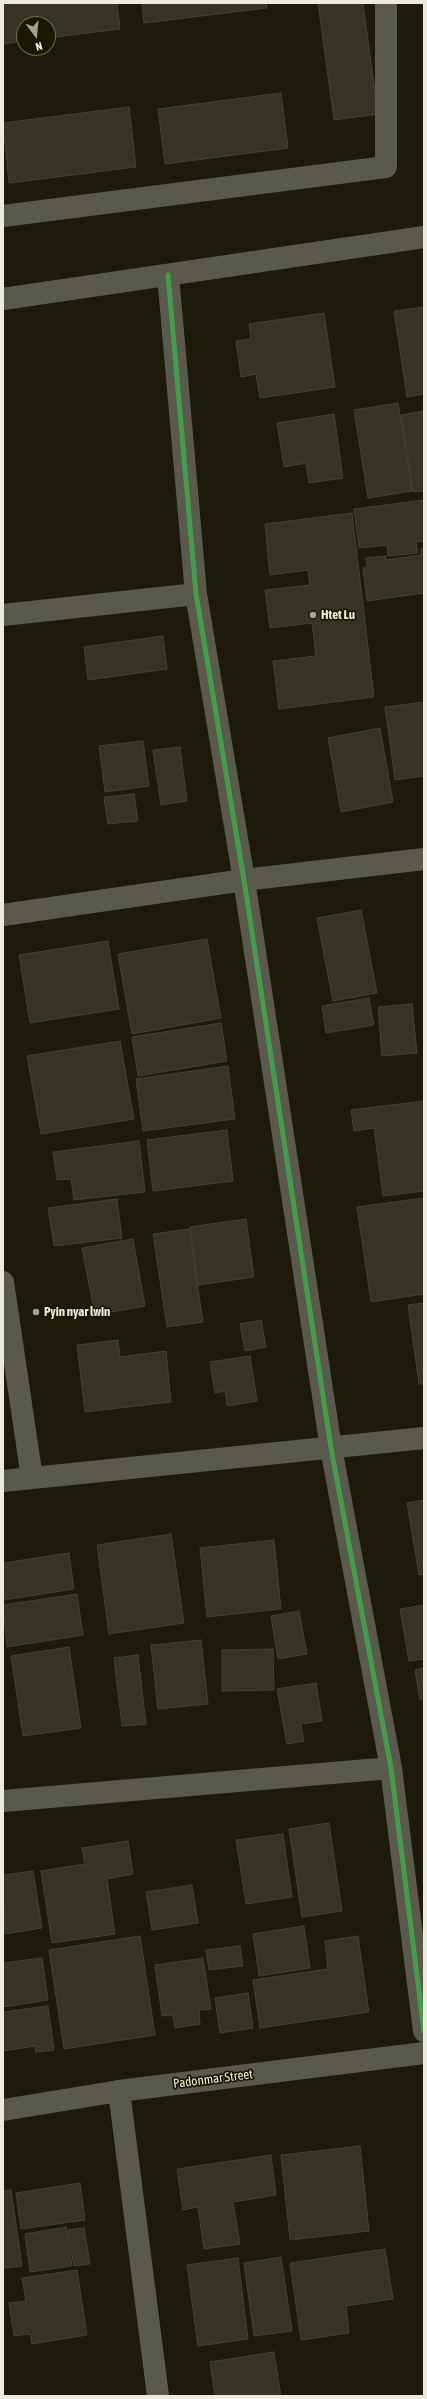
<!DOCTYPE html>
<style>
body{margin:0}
#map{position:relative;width:427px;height:2399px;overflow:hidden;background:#1d1a0b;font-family:"Asap Condensed",sans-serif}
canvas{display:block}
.frame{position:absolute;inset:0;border:4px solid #edebd9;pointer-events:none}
.north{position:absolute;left:16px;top:16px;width:40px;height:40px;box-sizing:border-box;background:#1c1700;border:1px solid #706c57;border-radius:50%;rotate:164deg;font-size:11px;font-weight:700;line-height:16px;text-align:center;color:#edebd9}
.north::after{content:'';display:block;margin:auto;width:14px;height:18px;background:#a4a291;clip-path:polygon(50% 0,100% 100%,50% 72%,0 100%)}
</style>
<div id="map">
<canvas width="427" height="2399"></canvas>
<div class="frame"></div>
<div class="north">N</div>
</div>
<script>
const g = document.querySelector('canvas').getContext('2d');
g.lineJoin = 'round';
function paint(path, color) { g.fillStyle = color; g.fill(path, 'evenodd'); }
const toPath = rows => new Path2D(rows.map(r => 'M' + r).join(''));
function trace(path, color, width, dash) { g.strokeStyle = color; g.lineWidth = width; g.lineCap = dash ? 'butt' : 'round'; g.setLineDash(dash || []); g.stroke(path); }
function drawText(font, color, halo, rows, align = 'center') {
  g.font = font + ' "Asap Condensed",sans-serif'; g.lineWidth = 3.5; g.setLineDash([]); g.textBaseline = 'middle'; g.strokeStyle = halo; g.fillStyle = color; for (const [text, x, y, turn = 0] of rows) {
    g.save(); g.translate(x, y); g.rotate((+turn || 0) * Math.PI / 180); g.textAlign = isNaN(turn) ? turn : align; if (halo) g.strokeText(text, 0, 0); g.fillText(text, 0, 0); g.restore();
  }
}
const building = toPath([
 [3,3,117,3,120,29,48,38,48,24,24,24,24,41,3,44,3,3],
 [142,3,266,3,267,8,144,23,142,3],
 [318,3,363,3,378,114,334,120,318,3],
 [281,93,288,148,165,164,158,109,281,93],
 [129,107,136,167,9,183,3,123,129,107],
 [424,307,424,394,407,397,394,311,424,307],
 [324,313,335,387,260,398,256,374,241,377,236,341,251,339,249,324,324,313],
 [398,403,412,491,368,498,354,410,398,403],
 [424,411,424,491,413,492,401,415,424,411],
 [334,414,343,478,309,483,306,463,284,467,277,423,334,414],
 [424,500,424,541,416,542,418,553,388,556,387,545,359,548,354,509,424,500],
 [352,513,374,697,279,709,273,661,316,656,312,623,270,628,265,590,310,585,308,570,270,575,265,524,352,513],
 [424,548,424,593,367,601,363,568,367,567,366,558,386,556,386,560,421,555,421,549,424,548],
 [163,636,167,669,88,680,84,647,163,636],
 [424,702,424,776,395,780,385,707,424,702],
 [380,728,393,802,341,812,328,738,380,728],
 [143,741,149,786,105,792,99,746,143,741],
 [180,747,187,801,161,805,153,750,180,747],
 [134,794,138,821,108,824,104,797,134,794],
 [361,910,377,993,333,1001,317,918,361,910],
 [207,939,221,1018,132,1034,118,954,207,939],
 [108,941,119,1009,30,1023,19,955,108,941],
 [369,998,374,1025,326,1033,322,1006,369,998],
 [412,1004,417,1053,382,1056,378,1007,412,1004],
 [221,1023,227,1061,138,1076,132,1037,221,1023],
 [120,1041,134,1119,41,1134,27,1056,120,1041],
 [228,1066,235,1119,143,1131,136,1079,228,1066],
 [424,1101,424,1191,383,1196,374,1128,354,1131,351,1110,424,1101],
 [227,1130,233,1181,153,1191,147,1140,227,1130],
 [139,1141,145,1192,74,1200,71,1179,57,1180,53,1152,139,1141],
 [424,1198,424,1294,371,1302,357,1207,424,1198],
 [117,1199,122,1238,54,1246,48,1208,117,1199],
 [246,1219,254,1277,198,1285,190,1227,246,1219],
 [189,1229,203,1322,167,1327,153,1234,189,1229],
 [133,1239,145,1306,95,1315,82,1248,133,1239],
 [424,1303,424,1384,419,1384,408,1305,424,1303],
 [261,1320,266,1347,245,1351,240,1324,261,1320],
 [118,1340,120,1357,166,1351,171,1402,85,1412,77,1345,118,1340],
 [250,1356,257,1401,227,1406,225,1391,215,1393,210,1362,250,1356],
 [424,1500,424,1574,419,1575,407,1503,424,1500],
 [171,1534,184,1623,109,1634,97,1545,171,1534],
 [274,1540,281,1609,207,1617,200,1548,274,1540],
 [69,1553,74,1589,4,1600,3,1563,69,1553],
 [77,1594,83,1635,7,1647,3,1605,77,1594],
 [424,1605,424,1659,409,1661,400,1609,424,1605],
 [299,1611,307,1654,278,1659,271,1616,299,1611],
 [201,1640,208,1704,158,1709,151,1645,201,1640],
 [69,1647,81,1728,23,1736,11,1656,69,1647],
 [273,1649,274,1690,222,1691,222,1650,273,1649],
 [138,1655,146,1724,122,1726,114,1658,138,1655],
 [424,1668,424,1699,420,1700,415,1670,424,1668],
 [316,1683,322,1721,301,1724,304,1741,287,1744,277,1689,316,1683],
 [329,1823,342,1911,302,1917,289,1829,329,1823],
 [283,1834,292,1897,246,1904,236,1840,283,1834],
 [128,1841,133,1874,107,1879,115,1934,52,1943,41,1871,85,1864,82,1848,128,1841],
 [33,1871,42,1928,5,1934,3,1875,33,1871],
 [192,1885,198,1923,152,1930,146,1892,192,1885],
 [304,1926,310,1968,259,1976,253,1934,304,1926],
 [140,1936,155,2035,64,2049,49,1950,140,1936],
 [358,1936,369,2012,260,2028,253,1980,328,1969,325,1941,358,1936],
 [240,1946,243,1966,209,1970,206,1950,240,1946],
 [42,1958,48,2000,3,2007,3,1963,42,1958],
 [203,1958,211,2009,199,2010,200,2024,175,2028,173,2015,162,2016,155,1965,203,1958],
 [248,1993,253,2028,220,2033,215,1998,248,1993],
 [48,2006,54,2050,36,2052,35,2046,3,2051,3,2012,48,2006],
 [360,2146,369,2231,290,2240,281,2155,360,2146],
 [271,2155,276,2195,233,2202,240,2244,204,2249,198,2207,183,2210,177,2169,271,2155],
 [80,2183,85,2220,21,2229,16,2193,80,2183],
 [11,2190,22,2266,3,2268,3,2191,11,2190],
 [66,2227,72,2266,30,2272,25,2234,66,2227],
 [84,2228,90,2264,74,2266,68,2230,84,2228],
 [385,2249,393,2299,346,2306,349,2333,301,2340,290,2263,385,2249],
 [281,2257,292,2331,254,2336,244,2263,281,2257],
 [238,2258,248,2339,198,2346,187,2265,238,2258],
 [77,2270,87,2335,32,2344,30,2334,14,2336,9,2303,26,2301,22,2278,77,2270],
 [274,2352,281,2396,215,2396,210,2362,274,2352]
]);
paint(building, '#363326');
trace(building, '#444135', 1);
trace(toPath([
 [3,216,386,167,386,3],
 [168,275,196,594,244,880,331,1448,391,1768,424,2031],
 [3,299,424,237],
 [3,615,196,594],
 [3,915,244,880,424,859],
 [3,1282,32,1478],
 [3,1481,424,1438],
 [3,1801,391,1768],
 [119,2091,158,2396]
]), '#5a594d', 22);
trace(toPath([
 [3,2110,119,2091,424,2053]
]), '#5a594d', 22);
trace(toPath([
 [168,275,196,594,244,880,331,1448,391,1768,424,2031]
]), '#469c4c', 5);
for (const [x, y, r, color] of [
 [313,615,4,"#a4a291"],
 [36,1312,4,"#a4a291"]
]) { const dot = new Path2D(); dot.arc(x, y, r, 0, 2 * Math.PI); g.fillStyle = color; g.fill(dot); trace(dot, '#1c1700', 1.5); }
drawText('bold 13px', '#edebd9', '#1c1700', [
 ["Htet Lu",321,615],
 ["Pyin nyar lwin",44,1312]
], 'left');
drawText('13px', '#edebd9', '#1c1700', [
 ["Padonmar Street",213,2079,-7]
]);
</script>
